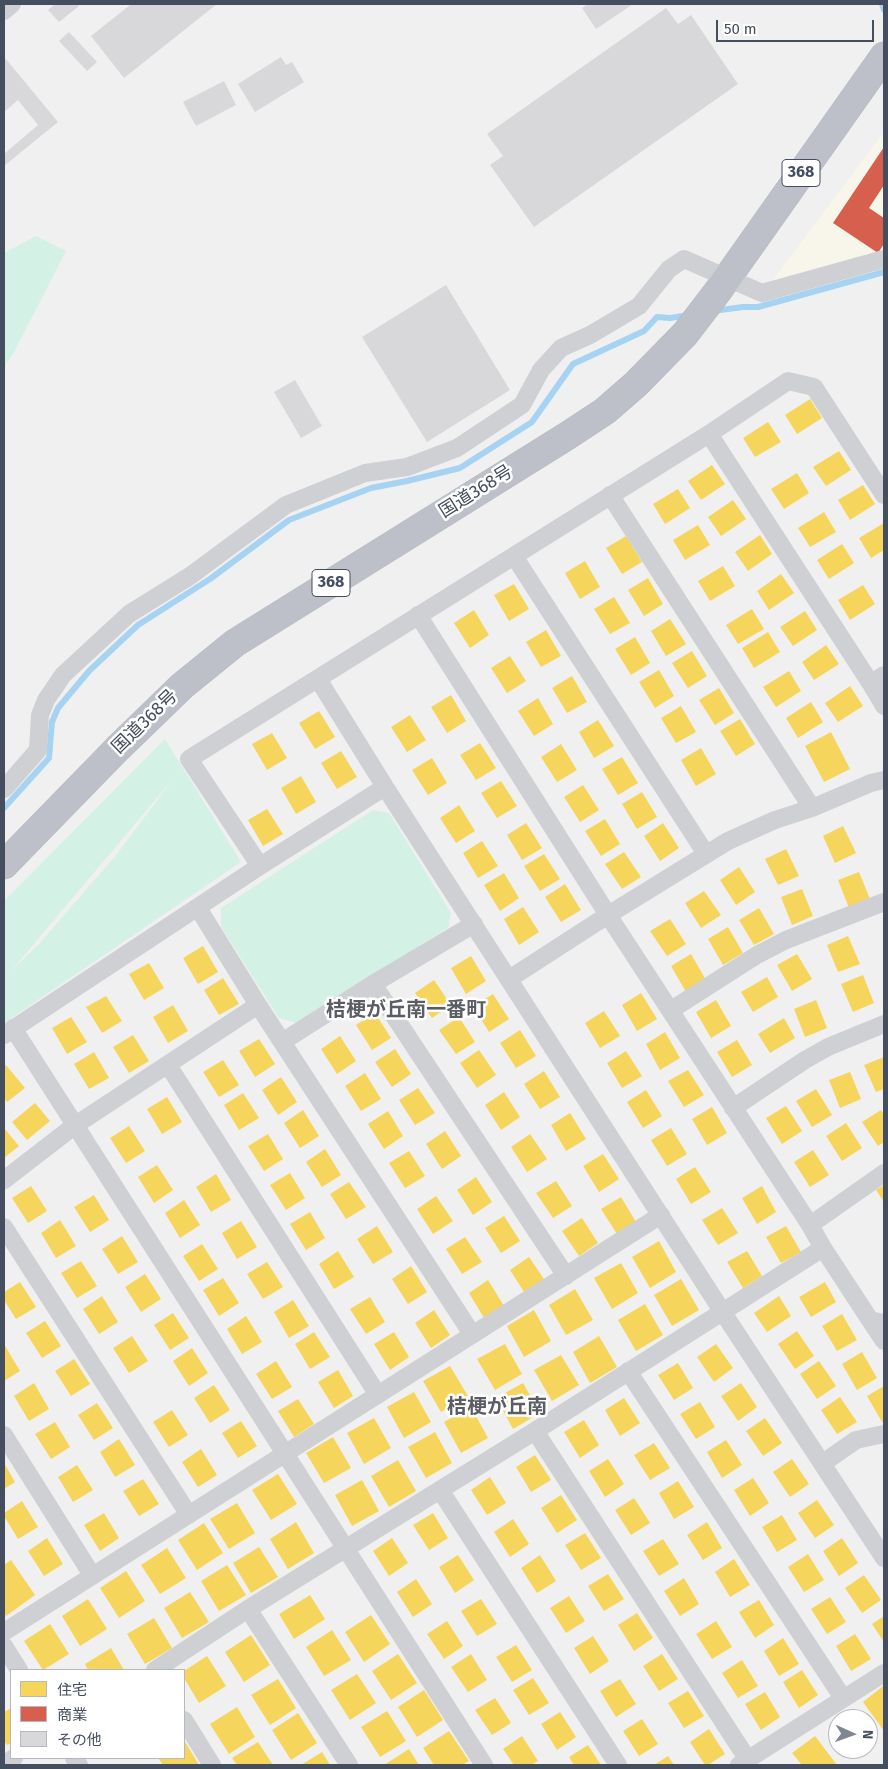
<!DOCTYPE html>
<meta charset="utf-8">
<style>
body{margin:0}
#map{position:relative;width:888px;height:1769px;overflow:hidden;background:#f1f0f0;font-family:"Fira Sans","Noto Sans JP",sans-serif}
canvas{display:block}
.frame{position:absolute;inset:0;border:5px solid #454e5e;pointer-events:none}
.legend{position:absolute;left:10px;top:1669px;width:175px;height:90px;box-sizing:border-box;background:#fff;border:1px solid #b5b8bf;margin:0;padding:6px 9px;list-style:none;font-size:15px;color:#454e5e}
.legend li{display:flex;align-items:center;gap:10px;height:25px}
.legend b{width:25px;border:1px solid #b5b8bf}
.north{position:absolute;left:828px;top:1709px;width:50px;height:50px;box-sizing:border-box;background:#fff;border:1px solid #b5b8bf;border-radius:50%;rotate:92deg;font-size:14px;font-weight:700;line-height:20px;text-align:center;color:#454e5e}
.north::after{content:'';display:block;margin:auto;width:18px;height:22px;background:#818791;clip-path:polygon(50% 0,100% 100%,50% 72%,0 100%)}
.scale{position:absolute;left:716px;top:20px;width:158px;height:22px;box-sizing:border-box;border:2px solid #454e5e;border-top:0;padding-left:6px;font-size:15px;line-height:18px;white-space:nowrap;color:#454e5e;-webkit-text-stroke:4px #fff;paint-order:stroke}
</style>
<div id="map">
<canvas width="888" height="1769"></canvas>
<div class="frame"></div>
<ul class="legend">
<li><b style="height:14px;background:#f6d55c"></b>住宅</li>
<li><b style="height:14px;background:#d6604d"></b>商業</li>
<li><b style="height:14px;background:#d8d7da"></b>その他</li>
</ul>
<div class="north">N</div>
<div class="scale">50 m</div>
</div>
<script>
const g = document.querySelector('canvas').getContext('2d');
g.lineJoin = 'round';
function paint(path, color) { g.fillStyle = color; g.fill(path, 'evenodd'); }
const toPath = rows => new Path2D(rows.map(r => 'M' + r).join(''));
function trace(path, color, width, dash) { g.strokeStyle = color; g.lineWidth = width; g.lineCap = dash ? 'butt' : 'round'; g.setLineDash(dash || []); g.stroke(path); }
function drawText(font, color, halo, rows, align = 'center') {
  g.font = font + ' "Fira Sans","Noto Sans JP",sans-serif'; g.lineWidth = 5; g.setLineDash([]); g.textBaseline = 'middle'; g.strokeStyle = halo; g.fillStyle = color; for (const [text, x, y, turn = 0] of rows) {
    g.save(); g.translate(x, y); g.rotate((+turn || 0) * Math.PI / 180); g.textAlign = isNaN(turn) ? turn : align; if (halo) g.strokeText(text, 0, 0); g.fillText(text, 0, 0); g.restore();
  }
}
paint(toPath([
 [884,132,884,253,770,284]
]), '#f8f6eb');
paint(toPath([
 [36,236,66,251,14,352,4,367,4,253],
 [165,739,241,862,4,1023,4,901],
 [173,779,117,854,39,944,11,971],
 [373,810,389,813,451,913,448,928,296,1023,279,1018,221,927,221,908]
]), '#d3f1e4');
paint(toPath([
 [810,399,822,418,797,434,785,415],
 [768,422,781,442,755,457,743,438],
 [839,451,851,470,826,486,813,467],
 [712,465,725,484,701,500,688,481],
 [797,473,809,493,784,509,771,489],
 [863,485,875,504,850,520,838,500],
 [678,489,690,508,665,524,653,504],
 [733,500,746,519,721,536,708,517],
 [824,512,836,532,810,547,798,528],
 [884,523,884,550,871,558,859,538],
 [698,525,710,545,685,560,673,540],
 [760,535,772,554,748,571,735,552],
 [626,536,642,562,622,574,606,548],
 [842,544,854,563,829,579,817,560],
 [585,561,600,587,580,599,565,573],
 [723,566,735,586,710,601,698,581],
 [781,574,794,593,769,610,757,591],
 [648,578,663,604,644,616,628,590],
 [514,584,529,609,509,621,494,595],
 [863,585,875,604,850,620,838,600],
 [614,597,630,623,610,634,594,609],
 [752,609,764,629,738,644,726,625],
 [474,610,489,635,470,648,454,623],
 [805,611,817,630,793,646,780,627],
 [670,619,686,644,666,656,651,631],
 [546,630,561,656,541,667,526,642],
 [768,632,780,652,754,668,742,648],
 [635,637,650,663,631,675,615,649],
 [826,645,839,664,814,680,802,662],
 [692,651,707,676,688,688,672,663],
 [510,656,526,681,507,693,491,668],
 [659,670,674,696,655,708,639,682],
 [789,671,801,691,776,707,763,687],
 [572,676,587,702,567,713,552,688],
 [850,686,863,706,838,722,825,703],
 [719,688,734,713,715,725,699,700],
 [451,695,466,721,447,733,431,707],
 [538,698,553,724,534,736,518,711],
 [811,702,823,722,798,738,786,718],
 [681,706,696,732,676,743,661,718],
 [319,711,335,737,315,749,299,723],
 [410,715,426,740,407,752,391,727],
 [740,719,755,744,736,756,720,731],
 [598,720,614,746,594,758,579,732],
 [831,732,850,769,824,782,805,746],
 [272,733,287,758,267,770,252,744],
 [480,743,496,768,476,780,460,755],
 [561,744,577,770,557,782,541,757],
 [701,748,716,774,696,786,681,760],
 [341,751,357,777,337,789,321,763],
 [622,757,638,783,618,795,602,769],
 [432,758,447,783,428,795,412,770],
 [301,776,316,802,296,814,281,788],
 [501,781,517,806,497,818,481,793],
 [583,785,599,810,580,822,564,797],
 [642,792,657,817,637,829,622,804],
 [459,805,475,831,456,843,440,818],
 [267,809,283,834,263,846,248,820],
 [605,819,620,844,601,856,585,831],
 [526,823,542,848,522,860,507,835],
 [663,823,679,848,660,861,644,836],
 [843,826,856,853,835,863,823,836],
 [482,841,498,866,478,878,463,853],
 [786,849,799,876,778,885,765,859],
 [624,852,641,877,622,889,605,864],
 [544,854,560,879,540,891,524,866],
 [739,867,755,892,736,905,720,880],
 [859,872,870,899,849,908,838,880],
 [504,873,519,898,500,911,484,885],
 [565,884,581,910,561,922,545,897],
 [802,889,813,916,792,925,781,897],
 [704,891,721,915,701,928,685,903],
 [523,907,539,932,519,945,504,919],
 [759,908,774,934,754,945,739,920],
 [670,919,686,944,667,956,650,931],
 [728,927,743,953,723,965,708,939],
 [848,936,860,964,838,972,827,945],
 [203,946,218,972,198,984,183,958],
 [691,954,706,980,686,992,671,966],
 [797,954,812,979,792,991,777,965],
 [471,956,486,981,466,994,451,968],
 [149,963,164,988,144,1000,129,974],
 [863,975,874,1003,853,1012,841,984],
 [767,977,778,997,753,1012,741,992],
 [223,978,239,1004,219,1015,204,990],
 [434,980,451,1005,432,1018,415,993],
 [641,993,657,1019,637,1031,622,1005],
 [493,994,509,1019,489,1032,473,1006],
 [106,996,122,1021,102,1033,86,1007],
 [716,1000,731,1026,711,1038,696,1012],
 [816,1000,827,1028,805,1037,794,1009],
 [173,1005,188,1031,168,1043,153,1017],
 [604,1011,620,1036,600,1048,585,1023],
 [375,1013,391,1038,372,1050,356,1025],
 [71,1017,87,1042,67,1054,52,1028],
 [459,1017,475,1042,456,1054,439,1030],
 [784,1018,795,1038,770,1053,758,1034],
 [520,1030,536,1056,516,1068,500,1043],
 [665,1032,680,1058,660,1070,646,1044],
 [133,1035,149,1061,129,1073,113,1047],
 [340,1036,356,1061,337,1074,321,1049],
 [259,1039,275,1064,255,1077,239,1051],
 [737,1040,752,1065,732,1077,717,1052],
 [395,1049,411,1074,392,1087,375,1062],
 [479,1050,496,1075,477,1088,460,1063],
 [626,1051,642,1076,622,1088,607,1063],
 [94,1052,109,1078,89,1089,74,1064],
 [884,1057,884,1089,876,1092,864,1065],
 [223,1060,239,1085,219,1097,203,1072],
 [6,1065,25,1088,7,1102,4,1098,4,1067],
 [688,1070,704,1095,684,1107,668,1081],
 [544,1071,560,1097,540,1109,524,1084],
 [850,1072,861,1099,840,1108,829,1080],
 [365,1073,381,1099,361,1111,345,1086],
 [281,1077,297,1102,278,1115,262,1090],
 [418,1088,435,1113,415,1125,399,1100],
 [816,1089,832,1115,812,1127,796,1101],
 [646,1090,662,1116,643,1128,627,1102],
 [504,1092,520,1117,501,1130,485,1105],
 [243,1093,259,1118,239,1130,224,1105],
 [167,1097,182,1122,162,1134,147,1109],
 [35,1103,50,1121,27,1140,12,1122],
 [786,1106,802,1131,782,1144,766,1118],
 [712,1107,727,1133,707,1145,692,1119],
 [303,1110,319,1136,300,1148,284,1123],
 [881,1110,884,1115,884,1142,878,1146,862,1122],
 [388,1111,403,1136,384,1149,368,1124],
 [570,1113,586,1139,566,1151,551,1125],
 [846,1123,862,1148,842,1161,826,1136],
 [129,1126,145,1151,126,1163,110,1138],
 [4,1128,19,1146,4,1158],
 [671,1128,687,1154,667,1166,651,1140],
 [445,1131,461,1156,442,1169,426,1144],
 [268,1134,283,1159,264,1171,248,1146],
 [530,1134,547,1159,527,1172,511,1147],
 [325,1149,341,1175,322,1187,306,1162],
 [813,1150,829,1175,810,1187,794,1162],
 [409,1151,425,1176,405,1188,389,1163],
 [603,1154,619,1179,599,1192,583,1166],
 [157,1165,173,1190,154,1203,138,1177],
 [695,1167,711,1192,691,1204,676,1179],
 [290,1173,305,1198,286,1210,270,1185],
 [216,1174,231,1200,211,1212,196,1187],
 [476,1177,492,1202,473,1215,457,1190],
 [556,1181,572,1206,553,1218,536,1193],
 [349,1182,366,1207,346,1219,330,1194],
 [884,1185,884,1202,876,1190],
 [31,1186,47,1211,28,1223,12,1198],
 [762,1186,776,1212,757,1224,742,1198],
 [94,1195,109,1220,90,1232,74,1207],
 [436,1196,453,1221,433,1234,417,1209],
 [621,1197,636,1222,617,1234,601,1209],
 [184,1200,200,1225,180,1238,165,1213],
 [722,1208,738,1233,718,1245,702,1220],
 [310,1212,325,1238,306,1250,290,1224],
 [504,1216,520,1241,501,1253,485,1228],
 [582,1218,598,1243,579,1256,562,1231],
 [60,1220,76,1246,56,1258,41,1233],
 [241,1221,257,1247,237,1259,222,1233],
 [377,1226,393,1252,373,1264,357,1239],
 [786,1226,801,1252,781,1263,766,1237],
 [122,1236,138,1262,118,1274,102,1249],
 [465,1237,482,1262,462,1274,446,1249],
 [659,1241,676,1272,650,1288,632,1257],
 [202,1244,218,1269,199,1281,183,1256],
 [338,1251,354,1277,334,1289,319,1264],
 [747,1251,762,1276,743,1288,727,1262],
 [529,1257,546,1282,526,1295,510,1270],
 [81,1261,97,1286,77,1298,61,1273],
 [267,1262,283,1287,263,1299,247,1274],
 [621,1263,638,1293,612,1309,594,1278],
 [411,1266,427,1292,408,1304,392,1279],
 [145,1274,161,1299,141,1312,125,1287],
 [223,1278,239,1303,219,1316,203,1290],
 [681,1279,699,1310,672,1326,654,1295],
 [488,1280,504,1306,484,1318,469,1293],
 [20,1282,36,1307,16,1319,4,1300,4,1292],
 [825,1282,836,1302,811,1317,799,1297],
 [575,1289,593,1320,566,1335,549,1305],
 [102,1296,118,1322,99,1334,83,1309],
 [779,1296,791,1316,767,1332,754,1313],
 [370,1297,385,1322,366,1334,350,1309],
 [293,1300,309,1326,289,1338,274,1312],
 [645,1304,663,1335,636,1351,618,1320],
 [434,1310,450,1335,431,1348,415,1323],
 [534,1310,551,1341,524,1357,507,1326],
 [173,1313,189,1338,170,1350,154,1325],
 [842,1314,857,1340,837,1351,822,1326],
 [246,1316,262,1342,242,1354,227,1329],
 [45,1321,61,1346,42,1358,26,1333],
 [797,1331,814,1356,795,1369,778,1344],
 [314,1332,330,1357,310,1369,295,1344],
 [394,1332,409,1357,390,1370,374,1344],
 [132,1336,148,1361,129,1373,113,1348],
 [599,1336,617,1367,590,1383,573,1352],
 [4,1344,20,1371,4,1381],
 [505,1344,522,1374,495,1390,477,1359],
 [716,1344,733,1368,714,1382,697,1357],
 [192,1348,208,1373,189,1386,173,1361],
 [862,1352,877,1378,857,1390,842,1364],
 [561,1355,579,1385,552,1401,534,1370],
 [74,1359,90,1384,71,1396,55,1371],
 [276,1361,292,1387,272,1399,256,1374],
 [819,1361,836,1386,817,1399,800,1374],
 [678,1363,693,1388,674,1400,658,1375],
 [450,1366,468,1396,441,1412,423,1381],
 [338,1370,353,1396,334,1408,318,1382],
 [34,1383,49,1409,29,1421,14,1396],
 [523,1383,540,1413,513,1429,496,1398],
 [741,1383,757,1407,738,1421,721,1396],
 [214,1385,230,1410,210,1423,194,1398],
 [884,1386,884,1421,882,1422,867,1396],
 [414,1392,431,1422,404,1438,387,1407],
 [840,1397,857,1422,837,1434,821,1410],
 [624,1398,640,1423,620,1436,605,1410],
 [298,1399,314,1424,294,1437,278,1411],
 [700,1402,715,1427,696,1439,680,1414],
 [97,1403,113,1428,94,1440,78,1415],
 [471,1407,488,1438,461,1453,444,1422],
 [172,1410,188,1435,169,1447,153,1422],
 [374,1418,391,1448,364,1464,347,1433],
 [765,1418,782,1443,763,1456,746,1431],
 [584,1420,599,1445,580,1458,564,1432],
 [241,1421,257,1446,238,1458,222,1433],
 [55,1422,70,1447,51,1459,35,1434],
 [435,1432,452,1463,426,1478,408,1447],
 [333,1437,351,1468,324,1483,306,1453],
 [119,1439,135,1465,115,1477,100,1452],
 [726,1440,742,1465,722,1478,707,1452],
 [654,1443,670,1468,650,1480,634,1455],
 [201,1449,217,1475,198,1487,182,1462],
 [535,1455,551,1480,531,1492,516,1467],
 [608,1459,624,1484,605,1497,589,1471],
 [792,1459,809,1484,790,1497,773,1472],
 [398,1460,416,1491,389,1507,371,1476],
 [4,1463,15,1482,4,1489],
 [77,1465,93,1490,73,1502,58,1477],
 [278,1474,297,1504,271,1520,252,1490],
 [490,1477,506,1503,487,1515,471,1490],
 [753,1478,769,1503,750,1516,734,1490],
 [143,1479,159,1504,139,1516,123,1491],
 [362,1480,379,1511,352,1526,335,1495],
 [678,1481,694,1507,674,1519,659,1493],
 [561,1495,577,1520,557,1533,541,1508],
 [634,1498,650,1523,631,1535,615,1510],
 [817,1500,834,1525,815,1538,798,1513],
 [22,1501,38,1527,18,1539,4,1516,4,1513],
 [237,1503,255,1533,229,1549,210,1519],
 [104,1513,119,1538,100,1551,84,1525],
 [433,1513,448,1538,429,1550,413,1525],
 [782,1515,797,1540,777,1552,762,1527],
 [513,1519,529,1544,510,1557,494,1532],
 [296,1522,314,1553,288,1569,270,1539],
 [707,1522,722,1548,703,1560,687,1535],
 [204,1523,223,1553,197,1570,178,1540],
 [585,1533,601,1558,581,1570,565,1545],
 [47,1538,63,1564,44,1576,28,1551],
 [392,1538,408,1563,389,1576,373,1551],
 [842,1538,858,1563,839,1576,823,1551],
 [663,1539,679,1564,659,1576,643,1551],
 [259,1547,278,1577,251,1593,233,1563],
 [167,1548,186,1578,160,1594,141,1565],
 [808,1554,824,1580,804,1592,788,1567],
 [458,1555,474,1580,455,1593,439,1567],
 [540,1555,556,1581,537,1593,521,1568],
 [734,1559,750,1585,730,1597,715,1572],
 [11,1560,35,1595,6,1616,4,1613,4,1565],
 [227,1565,246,1595,219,1611,201,1581],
 [126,1571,145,1601,119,1618,100,1588],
 [608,1574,624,1599,604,1611,588,1586],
 [864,1575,881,1600,862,1613,845,1588],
 [684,1578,699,1604,680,1616,664,1591],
 [416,1579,432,1604,413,1617,397,1592],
 [190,1592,209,1622,182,1638,164,1608],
 [310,1595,325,1619,294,1639,279,1614],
 [569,1596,585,1621,566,1633,550,1608],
 [830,1597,846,1622,827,1634,811,1609],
 [88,1599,107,1629,80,1646,62,1616],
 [481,1599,497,1624,477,1636,461,1611],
 [759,1600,774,1625,755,1638,739,1612],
 [637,1613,653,1638,634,1651,618,1625],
 [371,1615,390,1644,364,1662,345,1632],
 [884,1616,884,1642,872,1624],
 [154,1618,172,1648,145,1664,127,1634],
 [447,1621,463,1646,444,1659,427,1634],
 [716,1621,732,1647,712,1659,696,1634],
 [50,1624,69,1654,43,1670,24,1641],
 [332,1630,351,1660,324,1676,306,1647],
 [855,1634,871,1659,851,1671,836,1646],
 [251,1635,270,1665,244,1682,225,1652],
 [593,1636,609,1661,590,1674,574,1648],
 [783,1638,799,1664,779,1676,764,1651],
 [516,1645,532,1670,512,1682,496,1657],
 [111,1648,124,1670,88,1670,85,1664],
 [398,1654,417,1683,391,1700,372,1671],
 [471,1654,487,1680,468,1692,451,1667],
 [662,1654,678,1679,659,1691,643,1666],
 [207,1656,226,1686,199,1703,184,1678,184,1671],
 [742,1660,758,1686,738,1698,722,1673],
 [802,1670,818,1695,799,1708,783,1682],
 [357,1674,376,1703,350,1720,331,1690],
 [533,1678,549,1703,529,1715,513,1690],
 [278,1679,296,1708,270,1725,251,1695],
 [620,1679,636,1704,616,1717,600,1691],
 [883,1686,884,1688,884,1731,863,1702],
 [424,1690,443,1720,417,1737,398,1707],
 [688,1691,704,1716,684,1728,668,1703],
 [765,1692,780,1717,761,1730,745,1704],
 [495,1698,511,1723,492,1735,475,1710],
 [237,1707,255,1737,229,1754,210,1724],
 [11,1708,11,1743,7,1745,4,1741,4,1712],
 [387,1711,406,1741,380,1757,361,1727],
 [560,1712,576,1737,557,1750,541,1724],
 [298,1713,317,1743,291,1760,272,1730],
 [642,1719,658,1744,639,1756,623,1731],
 [709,1729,725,1754,708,1765,705,1765,690,1742],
 [449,1731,469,1761,462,1765,434,1765,423,1748],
 [522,1736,538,1761,531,1765,514,1765,503,1749],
 [815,1736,837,1765,802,1765,792,1753],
 [184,1740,199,1765,163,1765,158,1758,184,1758],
 [258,1742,273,1765,237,1765,232,1758],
 [588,1745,601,1765,574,1765,569,1757],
 [409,1749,419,1765,384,1765],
 [322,1752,330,1765,301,1765],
 [668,1756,674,1765,654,1765]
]), '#f6d55c');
paint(toPath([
 [884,147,884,185,869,208,884,218,884,244,878,253,833,223]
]), '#d6604d');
trace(toPath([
 [882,4,884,10],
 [713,311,743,307,758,307,884,272],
 [4,808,49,758,52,722,58,708,89,671,138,625,210,579,289,520,371,488,407,481,460,468,532,422,573,364,644,331,657,317,670,318,689,315]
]), '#a5d3f1', 6);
paint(toPath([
 [55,4,77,4,79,6,59,22,48,10],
 [129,4,217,4,124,78,91,36,130,5],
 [588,4,633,4,596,29,582,8],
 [666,8,678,24,691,15,738,84,534,227,490,165,503,156,487,134],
 [69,32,97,62,87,71,59,41],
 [281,57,286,65,292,62,304,82,255,112,238,84],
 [6,59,58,122,4,166,4,154,38,125,18,100,4,112,4,61],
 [224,81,236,105,196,126,183,102],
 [446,285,510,390,427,442,362,337],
 [295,380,322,426,301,438,274,392]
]), '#d8d7da');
const highway = toPath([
 [4,865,118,748,182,686,235,643,567,436,605,411,636,384,685,334,718,291,884,56]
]);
trace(highway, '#b4b7c0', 29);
trace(toPath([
 [4,11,12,4],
 [709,434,871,684],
 [610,495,812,808],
 [514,556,706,854],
 [884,675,871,684,884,706],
 [318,679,385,787,722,1311,884,1558],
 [4,789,38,750,40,715,46,700,63,675,129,614,190,576,286,505,365,473,407,467,457,448,522,405,541,370,561,348,590,335,639,306,669,269,684,259,762,293,884,259],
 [260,866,189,759,709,434,788,381,814,387,884,495],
 [198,908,258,1005,472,1334],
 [509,979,608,915,728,841,775,820,812,808,871,783,884,780],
 [373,984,566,1276],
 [671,1010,757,955,786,940,884,902],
 [13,1028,484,1765],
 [4,1035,260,866,385,787],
 [282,1042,373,984,474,924],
 [168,1065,378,1395],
 [733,1108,805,1060,828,1047,884,1024],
 [4,1180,74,1126,258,1005],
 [810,1225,884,1173],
 [4,1227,189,1515],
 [823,1248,870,1320,884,1323],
 [870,1320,884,1341],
 [628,1371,843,1698],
 [535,1431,748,1760],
 [4,1435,92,1575],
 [823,1463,856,1440,884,1434],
 [440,1490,618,1765],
 [248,1609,349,1765],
 [4,1632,661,1215],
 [4,1646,19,1670],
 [155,1670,248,1609,535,1431,823,1248,810,1225,608,915,418,615],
 [184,1720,212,1765],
 [74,1758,79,1765],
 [4,1764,14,1758],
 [739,1765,884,1673]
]), '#ced0d4', 18);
trace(highway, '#bdc0c8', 28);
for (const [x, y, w] of [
 [801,173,38],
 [331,583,38]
]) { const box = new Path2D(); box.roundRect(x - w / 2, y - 13.5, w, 27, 4); g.fillStyle = '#fff'; g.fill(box); trace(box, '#454e5e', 1); }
drawText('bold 16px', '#454e5e', null, [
 ["368",801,173],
 ["368",331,583]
]);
drawText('18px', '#454e5e', '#fff', [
 ["国道368号",476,492,-32],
 ["国道368号",145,722,-44]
]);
drawText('bold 20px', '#5b5d64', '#fff', [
 ["桔梗が丘南一番町",406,1010],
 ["桔梗が丘南",497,1407]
]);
</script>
